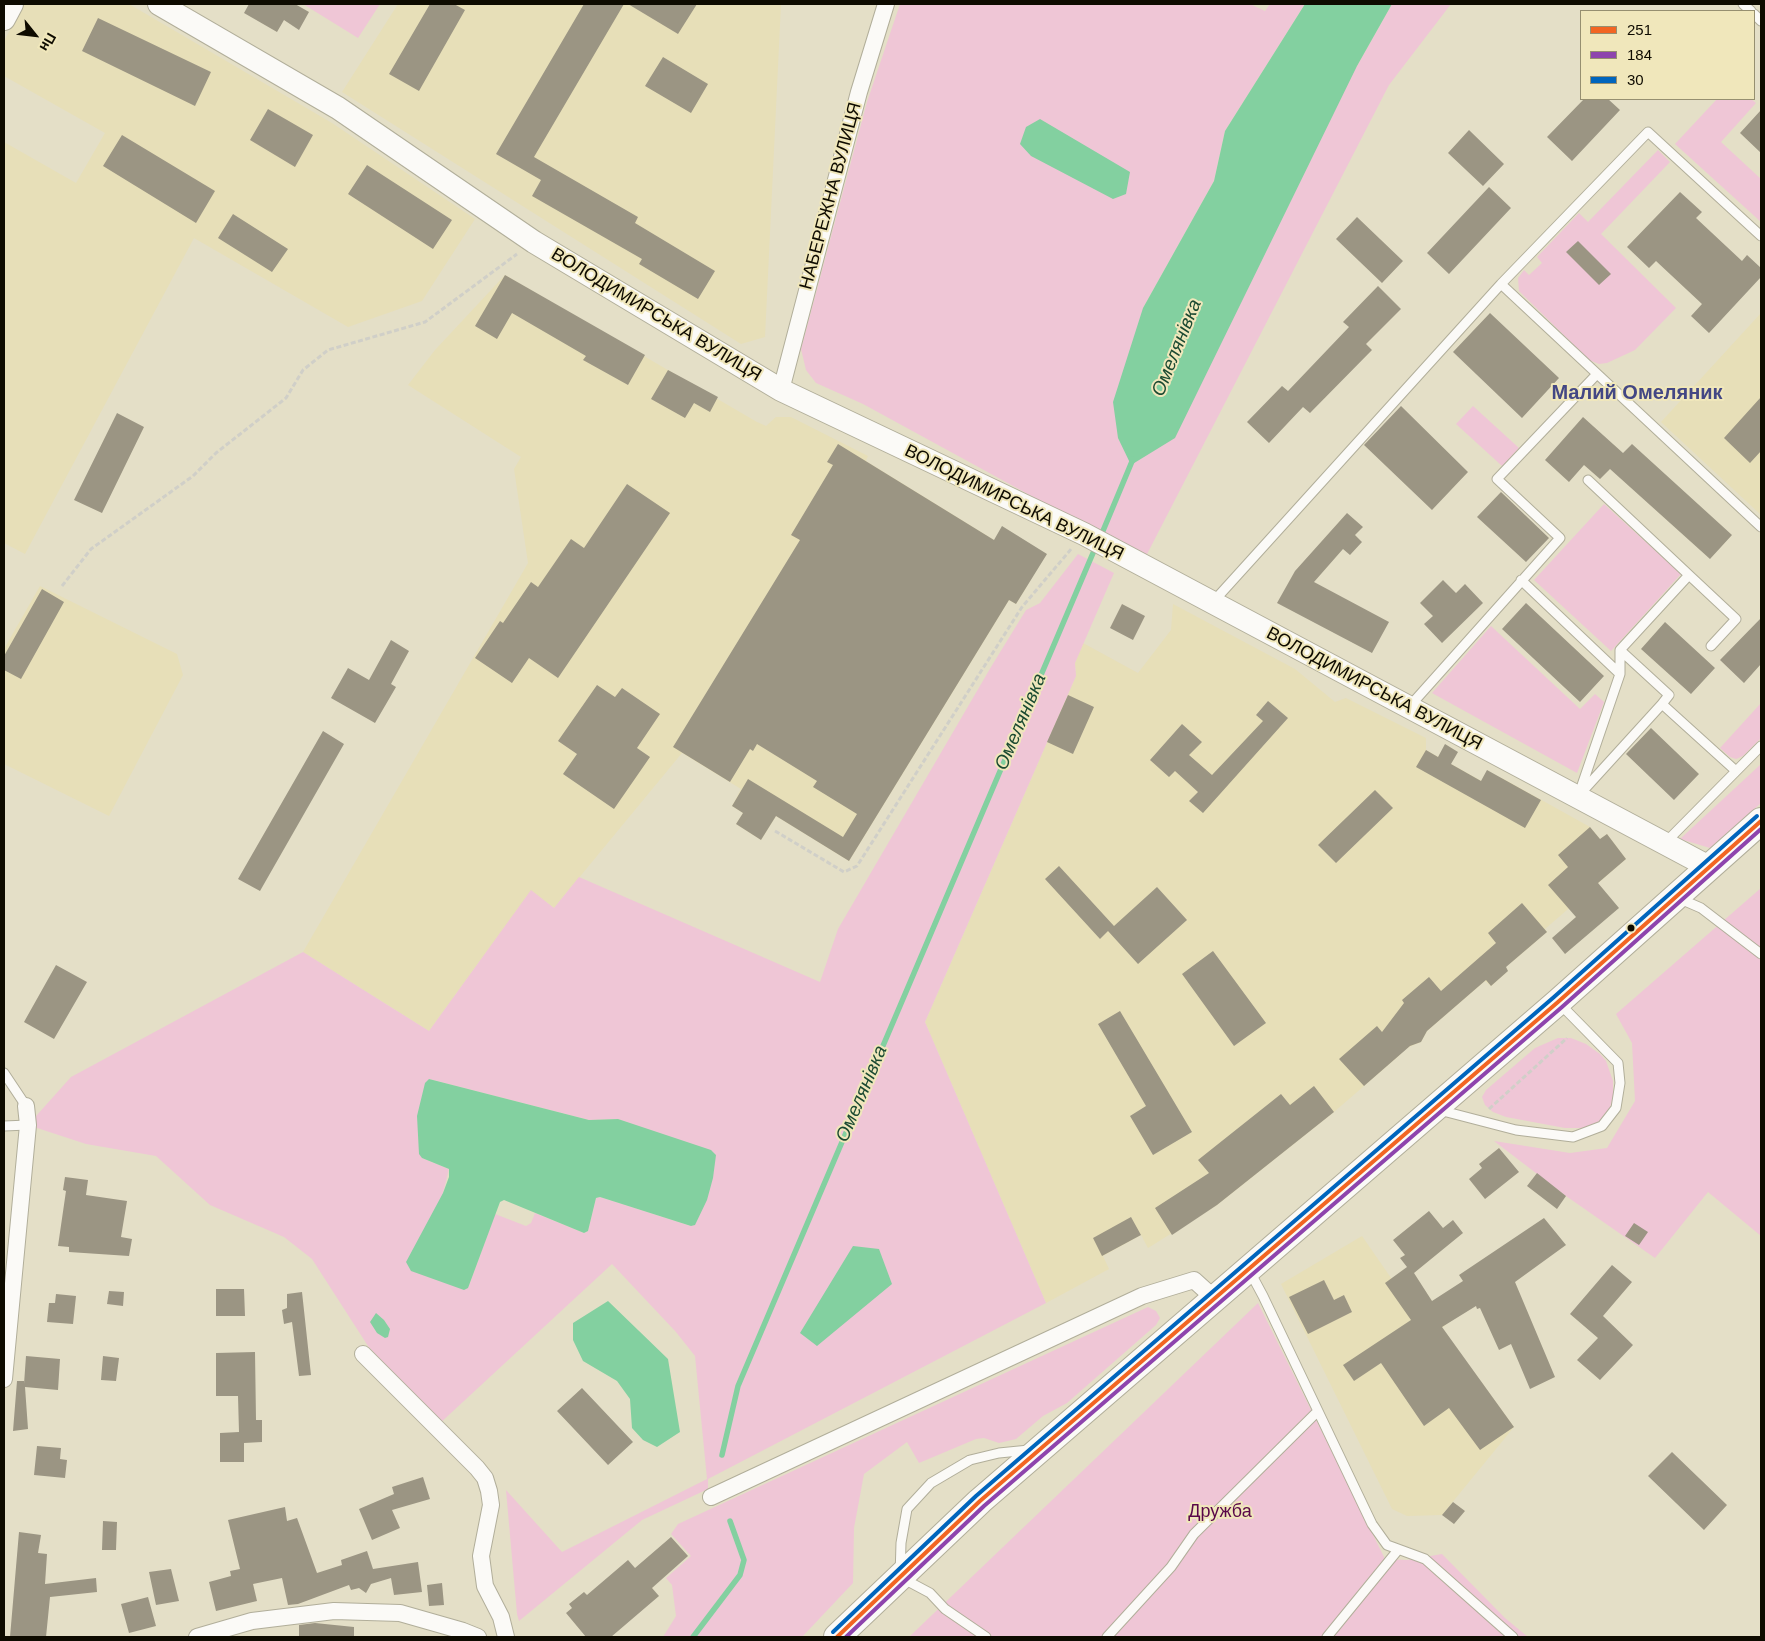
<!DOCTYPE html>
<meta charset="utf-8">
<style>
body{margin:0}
#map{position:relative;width:1765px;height:1641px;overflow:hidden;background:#e4dfc7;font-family:Helvetica,sans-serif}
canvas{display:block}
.frame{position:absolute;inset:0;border:5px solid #0e0b00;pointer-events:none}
.legend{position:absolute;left:1580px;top:10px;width:175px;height:90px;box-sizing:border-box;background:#f0e7bb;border:1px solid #968f70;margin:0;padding:6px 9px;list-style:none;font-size:15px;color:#0e0b00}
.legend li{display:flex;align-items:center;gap:10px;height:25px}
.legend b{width:25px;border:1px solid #968f70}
.north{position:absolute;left:10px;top:10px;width:50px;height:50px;-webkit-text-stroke:4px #f0e7bb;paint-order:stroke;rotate:119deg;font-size:14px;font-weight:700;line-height:20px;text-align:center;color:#0e0b00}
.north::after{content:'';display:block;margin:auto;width:18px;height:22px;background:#0e0b00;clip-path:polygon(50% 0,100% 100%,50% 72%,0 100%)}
</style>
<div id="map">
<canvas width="1765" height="1641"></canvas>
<div class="frame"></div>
<ul class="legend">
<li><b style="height:6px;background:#f26522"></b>251</li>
<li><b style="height:6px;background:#8e44ad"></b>184</li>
<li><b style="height:6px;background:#0065bd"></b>30</li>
</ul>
<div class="north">Пн</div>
</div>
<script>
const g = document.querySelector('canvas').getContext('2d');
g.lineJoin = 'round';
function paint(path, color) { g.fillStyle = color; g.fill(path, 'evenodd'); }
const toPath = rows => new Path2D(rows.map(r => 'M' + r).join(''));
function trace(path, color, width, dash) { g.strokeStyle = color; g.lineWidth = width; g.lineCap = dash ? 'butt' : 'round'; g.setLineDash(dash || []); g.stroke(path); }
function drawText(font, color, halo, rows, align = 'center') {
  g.font = font + ' Helvetica,sans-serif'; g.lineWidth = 4; g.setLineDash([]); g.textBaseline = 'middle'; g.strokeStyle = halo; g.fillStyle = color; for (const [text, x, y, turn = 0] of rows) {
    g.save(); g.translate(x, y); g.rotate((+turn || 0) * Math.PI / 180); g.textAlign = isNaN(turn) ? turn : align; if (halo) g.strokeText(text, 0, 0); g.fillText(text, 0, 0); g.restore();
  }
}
paint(toPath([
 [24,4,129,4,332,123,475,219,422,301,348,327,194,238,25,554,4,543,4,142,76,183,105,133,4,76,4,41],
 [398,4,781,4,765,337,741,344,342,92],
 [505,275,757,422,766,426,776,417,791,417,868,456,866,461,994,540,1026,588,1016,604,1009,600,849,861,776,816,761,840,736,824,743,813,732,806,741,789,682,753,554,908,531,891,429,1031,303,952,528,563,514,469,521,457,408,385,435,350],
 [1761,313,1761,515,1661,422],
 [40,586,177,654,183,675,109,816,4,764,4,649],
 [1173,604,1295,669,1335,702,1346,698,1426,738,1426,750,1496,789,1502,778,1590,827,1600,839,1607,834,1626,859,1545,929,1547,932,1512,962,1510,959,1504,965,1508,971,1491,986,1485,981,1427,1031,1421,1042,1399,1051,1401,1054,1334,1112,1217,1205,1148,1248,1141,1235,1103,1256,1109,1269,1046,1303,925,1022,1076,676,1075,663,1083,643,1138,673,1171,630],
 [1362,1236,1398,1288,1416,1277,1447,1324,1442,1328,1514,1427,1442,1515,1407,1516,1392,1509,1281,1284]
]), '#e7dfb8');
paint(toPath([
 [303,4,380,4,358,38],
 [900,4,1250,4,1265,11,1270,4,1305,4,1225,131,1214,181,1143,308,1357,66,1392,4,1451,4,1389,85,1145,558,863,404,816,383,806,370,801,349,867,102],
 [1717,99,1751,99,1756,103,1721,142,1761,179,1761,222,1675,144],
 [1658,150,1670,162,1601,234,1676,308,1635,350,1607,363,1599,364,1589,360,1519,291,1518,278,1524,270,1529,275,1542,263,1537,257,1579,213,1588,222],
 [1473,406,1519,448,1502,466,1456,424],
 [1604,504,1681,574,1611,651,1534,580],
 [1078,554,1114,573,1075,663,1076,676,925,1022,1046,1303,708,1479,708,1489,642,1520,519,1621,517,1614,506,1490,562,1552,707,1479,695,1356,676,1332,612,1264,438,1425,368,1346,312,1259,284,1237,210,1205,156,1156,86,1144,28,1125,71,1077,303,952,429,1031,531,890,554,908,579,877,820,982,838,929,991,667,1026,610,1040,603],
 [429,1079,589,1120,618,1119,638,1127,691,1226,600,1197,596,1198,588,1231,584,1233,535,1213,531,1223,526,1226,495,1214,470,1283,443,1193,449,1169,422,1158],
 [1491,626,1580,709,1595,694,1604,702,1577,773,1432,693],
 [1761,703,1761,738,1743,756,1736,759,1730,757,1720,748],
 [1761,764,1761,803,1710,848,1680,839],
 [1761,888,1761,1236,1708,1192,1655,1258,1566,1196,1494,1141,1570,1153,1607,1148,1635,1101,1632,1043,1616,1014],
 [1558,1038,1571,1038,1586,1044,1600,1054,1606,1061,1613,1081,1613,1097,1610,1107,1601,1121,1592,1126,1581,1128,1565,1128,1506,1117,1493,1112,1485,1105,1482,1097,1486,1090,1535,1048],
 [1258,1303,1385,1559,1407,1560,1442,1554,1505,1618,1528,1637,909,1637],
 [1148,1307,1156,1311,1160,1318,1156,1325,1067,1403,1043,1416,1016,1439,999,1443,984,1438,976,1439,919,1463,907,1442,864,1474,854,1528,853,1583,802,1637,663,1637,676,1616,672,1585,666,1578,691,1556,671,1534,678,1524]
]), '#efc6d6');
paint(toPath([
 [1305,4,1392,4,1357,66,1175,438,1131,465,1118,438,1113,402,1143,308,1214,181,1225,131],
 [1040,119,1130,172,1126,194,1113,199,1031,156,1020,144,1026,127],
 [429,1079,589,1120,618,1119,711,1150,716,1155,713,1178,707,1200,695,1225,691,1226,600,1197,596,1198,588,1231,584,1233,504,1200,500,1202,468,1288,464,1290,411,1271,406,1262,443,1193,449,1177,449,1169,422,1158,419,1154,417,1116,425,1083],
 [853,1246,879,1249,892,1284,817,1346,800,1333],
 [608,1301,668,1359,680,1432,657,1447,643,1440,632,1428,630,1399,617,1381,583,1361,573,1340,573,1323],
 [376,1313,384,1320,390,1329,388,1337,385,1338,377,1333,370,1322]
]), '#83d0a0');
trace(toPath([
 [1100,538,1133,459],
 [722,1455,738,1386,1096,546],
 [693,1637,740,1575,744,1560,730,1521]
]), '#83d0a0', 5.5);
paint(toPath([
 [249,4,295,4,309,12,299,30,284,20,277,32,244,13],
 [430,4,454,4,465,10,419,91,389,74],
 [584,4,624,4,534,157,638,217,635,223,715,271,698,299,639,264,642,259,532,196,541,180,496,154],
 [628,4,697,4,678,34],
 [98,18,211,72,195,106,82,51],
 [663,57,708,84,691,113,645,86],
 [1584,99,1608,99,1620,110,1572,161,1547,137],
 [268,109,313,135,295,167,250,140],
 [1761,110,1761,153,1740,133],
 [1469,130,1504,164,1483,186,1448,153],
 [122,135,215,191,196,223,103,166],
 [367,165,452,220,433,249,348,194],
 [1489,187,1511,208,1449,274,1427,253],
 [1680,192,1702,212,1696,218,1742,261,1747,255,1761,268,1761,277,1709,333,1691,316,1702,304,1656,261,1649,268,1627,247],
 [233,214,288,249,272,272,218,238],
 [1357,217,1403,261,1382,283,1336,239],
 [1578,241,1611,274,1599,285,1566,252],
 [505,275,645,355,628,385,583,360,586,356,512,313,497,339,475,326],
 [1378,286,1401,309,1366,344,1372,350,1310,413,1303,407,1269,443,1247,422,1282,386,1288,391,1349,327,1343,322],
 [1490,313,1559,378,1522,418,1453,352],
 [668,370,718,397,710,412,694,403,685,418,651,399],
 [1761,397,1761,451,1750,463,1724,438],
 [1401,406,1468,472,1432,510,1364,445],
 [117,413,144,427,102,513,74,500],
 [1583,417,1623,453,1632,444,1732,535,1710,559,1610,469,1600,479,1584,465,1569,482,1545,460],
 [838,444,994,540,1002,526,1047,554,1016,604,1009,600,849,861,776,816,761,840,736,824,743,813,732,806,748,779,843,837,857,814,813,787,817,781,757,744,753,751,750,749,730,782,673,747,800,540,791,535,833,465,827,462],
 [627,484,670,513,558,678,529,658,512,683,475,658,500,621,503,623,531,582,538,587,571,539,584,548],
 [1501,492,1549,538,1526,562,1477,517],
 [1347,513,1363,527,1355,535,1362,542,1350,555,1343,549,1314,582,1389,622,1372,653,1277,603,1295,571],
 [1443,580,1456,593,1465,584,1483,603,1442,643,1424,624,1433,616,1420,603],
 [42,589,64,602,21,679,4,670,4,656],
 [1526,603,1604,676,1580,702,1502,629],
 [1122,604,1145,616,1133,640,1110,628],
 [1761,618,1761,664,1744,683,1720,660],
 [1665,622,1715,668,1691,694,1641,649],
 [391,640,409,651,391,684,396,687,375,723,331,698,348,668,369,680],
 [597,685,615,697,622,688,660,714,637,748,650,757,614,809,563,774,577,754,558,741],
 [1068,695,1094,707,1073,754,1047,742],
 [1268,701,1288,718,1203,813,1189,801,1198,792,1175,771,1169,777,1150,760,1182,724,1202,742,1189,755,1212,775,1263,721,1256,715],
 [1651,728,1699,774,1674,800,1626,754],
 [323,731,344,744,260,891,238,879],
 [1445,744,1458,752,1451,764,1481,781,1487,770,1541,800,1525,828,1416,767,1426,750,1438,757],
 [1375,790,1393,808,1336,863,1318,845],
 [1590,827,1600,839,1607,834,1626,859,1598,883,1619,908,1565,954,1552,938,1576,917,1548,885,1568,867,1558,855],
 [1059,866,1114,926,1157,887,1187,920,1138,964,1108,931,1100,939,1045,879],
 [1522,903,1547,932,1506,967,1508,971,1491,986,1486,980,1427,1031,1421,1042,1410,1046,1364,1086,1339,1059,1377,1026,1382,1032,1404,1003,1402,1000,1429,977,1441,991,1496,943,1488,933],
 [1213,951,1266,1023,1234,1046,1182,974],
 [56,965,87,982,54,1039,24,1022],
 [1120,1011,1192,1132,1153,1155,1130,1116,1146,1106,1098,1024],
 [1314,1086,1334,1112,1217,1205,1172,1235,1155,1208,1209,1173,1198,1160,1281,1094,1290,1105],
 [1499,1148,1519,1172,1485,1199,1469,1179,1482,1168,1479,1164],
 [1537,1173,1566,1196,1557,1209,1527,1186],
 [65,1177,88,1180,86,1195,127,1201,121,1237,132,1239,129,1256,69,1252,69,1247,58,1246,66,1191,63,1190],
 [1429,1211,1443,1228,1453,1220,1463,1233,1414,1273,1432,1301,1463,1281,1459,1275,1544,1218,1566,1245,1515,1282,1555,1377,1530,1389,1511,1344,1499,1350,1480,1308,1477,1309,1476,1306,1442,1327,1514,1427,1480,1450,1449,1408,1424,1426,1381,1363,1354,1381,1343,1365,1411,1320,1385,1283,1407,1267,1400,1258,1405,1255,1393,1240],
 [1131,1217,1141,1235,1102,1256,1093,1238],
 [1634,1223,1648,1232,1639,1245,1625,1236],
 [1612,1265,1632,1282,1603,1316,1633,1345,1600,1380,1577,1360,1598,1338,1570,1314],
 [1324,1280,1334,1300,1344,1295,1352,1312,1308,1334,1289,1297],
 [216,1289,244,1289,245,1316,216,1316],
 [109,1291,124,1292,123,1306,107,1304],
 [302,1292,311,1375,299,1376,292,1322,284,1324,282,1310,287,1308,287,1294],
 [56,1294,76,1296,73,1324,47,1322,49,1303,55,1303],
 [255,1352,256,1420,262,1420,262,1442,244,1443,244,1462,220,1462,220,1433,239,1432,238,1396,216,1396,216,1353],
 [26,1356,60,1359,58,1390,25,1387,28,1429,13,1431,17,1381,24,1381,24,1384],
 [103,1356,119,1358,116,1381,101,1380],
 [582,1388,633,1442,608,1465,557,1411],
 [37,1446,61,1448,60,1459,67,1460,65,1478,34,1475],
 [1672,1452,1727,1505,1704,1530,1648,1476],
 [423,1477,430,1499,392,1510,400,1528,372,1540,359,1509,394,1494,392,1487],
 [1453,1502,1465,1511,1454,1524,1442,1515],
 [285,1507,287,1521,297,1518,317,1573,342,1565,341,1560,367,1551,373,1569,418,1562,422,1592,394,1595,391,1578,371,1584,366,1593,359,1588,351,1590,349,1585,298,1604,288,1605,282,1578,253,1584,257,1601,216,1611,209,1582,231,1576,230,1571,240,1569,228,1520],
 [103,1521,117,1522,116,1550,102,1550],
 [19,1532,41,1535,38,1553,47,1554,45,1584,96,1578,97,1592,50,1597,46,1637,10,1637],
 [671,1537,688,1556,652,1588,659,1596,611,1637,586,1637,566,1613,572,1608,569,1604,584,1592,587,1595,628,1560,635,1568],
 [171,1569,179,1601,156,1605,149,1572],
 [442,1583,444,1605,429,1606,427,1585],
 [148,1597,156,1626,129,1633,121,1604],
 [315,1623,354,1627,354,1637,299,1637,299,1625]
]), '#9b9583');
const lane = toPath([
 [1743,4,1751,11],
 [1754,14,1761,21],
 [1501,284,1761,527],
 [1588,480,1689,575],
 [1521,580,1620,674],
 [1213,602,1501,284,1648,132,1761,236],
 [1620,650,1669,695,1662,704],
 [1409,707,1560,538,1497,479,1597,374],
 [1581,793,1662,704,1736,771],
 [1578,797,1620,674,1620,650,1689,575,1736,619,1711,646],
 [1665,843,1761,746],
 [1678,898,1701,908,1761,954],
 [4,1073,26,1106],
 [1439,1110,1516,1130,1573,1137,1602,1126,1616,1108,1620,1083,1618,1063,1560,1004],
 [4,1126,28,1125],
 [1249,1270,1263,1296,1372,1524,1387,1545,1425,1559,1513,1637],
 [986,1637,945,1609,930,1593,900,1577,901,1543,907,1509,931,1483,970,1460,999,1453,1029,1450],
 [1107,1637,1171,1567,1194,1534,1318,1411],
 [1327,1637,1398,1550]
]);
const street = toPath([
 [781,390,859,92,886,4],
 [363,1354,477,1468,485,1478,489,1491,491,1505,481,1556,485,1586,501,1617,506,1637],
 [4,1379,28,1125,26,1106],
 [711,1497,1142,1296,1194,1280,1215,1299],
 [197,1637,252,1621,334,1611,400,1613,463,1631,478,1637]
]);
const secondary = toPath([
 [159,4,338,108,534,242,781,390,1084,534,1709,867],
 [4,19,12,4]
]);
const primary = toPath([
 [837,1637,980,1501,1558,1002,1761,821]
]);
trace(lane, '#b1ae9a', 11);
trace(street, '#b1ae9a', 18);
trace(secondary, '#b1ae9a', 24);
trace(primary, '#b1ae9a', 28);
trace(toPath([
 [62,586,91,549,193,476,216,453,286,398,303,370,328,350,425,322,517,254],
 [775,831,844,872,857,866,1022,607,1072,548],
 [1489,1109,1567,1038]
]), '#d0cfc8', 3, [5, 2.5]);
trace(lane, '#fbfaf7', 9);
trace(street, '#fbfaf7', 16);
trace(secondary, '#fbfaf7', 22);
trace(primary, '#fbfaf7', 26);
trace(toPath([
 [837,1637,980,1501,1558,1002,1761,821]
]), '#f26522', 4);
trace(toPath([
 [846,1637,984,1506,1562,1007,1761,829]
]), '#8e44ad', 4);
trace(toPath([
 [833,1632,976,1496,1554,997,1757,816]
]), '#0065bd', 4);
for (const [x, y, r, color] of [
 [1631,928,4.5,"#0e0b00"]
]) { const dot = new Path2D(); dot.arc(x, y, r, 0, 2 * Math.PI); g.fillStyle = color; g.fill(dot); trace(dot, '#f0e7bb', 2); }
drawText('18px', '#0e0b00', '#f0e7bb', [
 ["НАБЕРЕЖНА ВУЛИЦЯ",831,196,-75],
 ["ВОЛОДИМИРСЬКА ВУЛИЦЯ",656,315,31],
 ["ВОЛОДИМИРСЬКА ВУЛИЦЯ",1014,503,26],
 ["ВОЛОДИМИРСЬКА ВУЛИЦЯ",1374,689,28]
]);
drawText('18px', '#590749', '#f0e7bb', [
 ["Дружба",1220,1512]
]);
drawText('italic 19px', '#1b4a32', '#f0e7bb', [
 ["Омелянівка",1177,348,-68],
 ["Омелянівка",1021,722,-67],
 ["Омелянівка",862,1094,-67]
]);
drawText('bold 20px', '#434784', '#f0e7bb', [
 ["Малий Омеляник",1637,393]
]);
</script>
